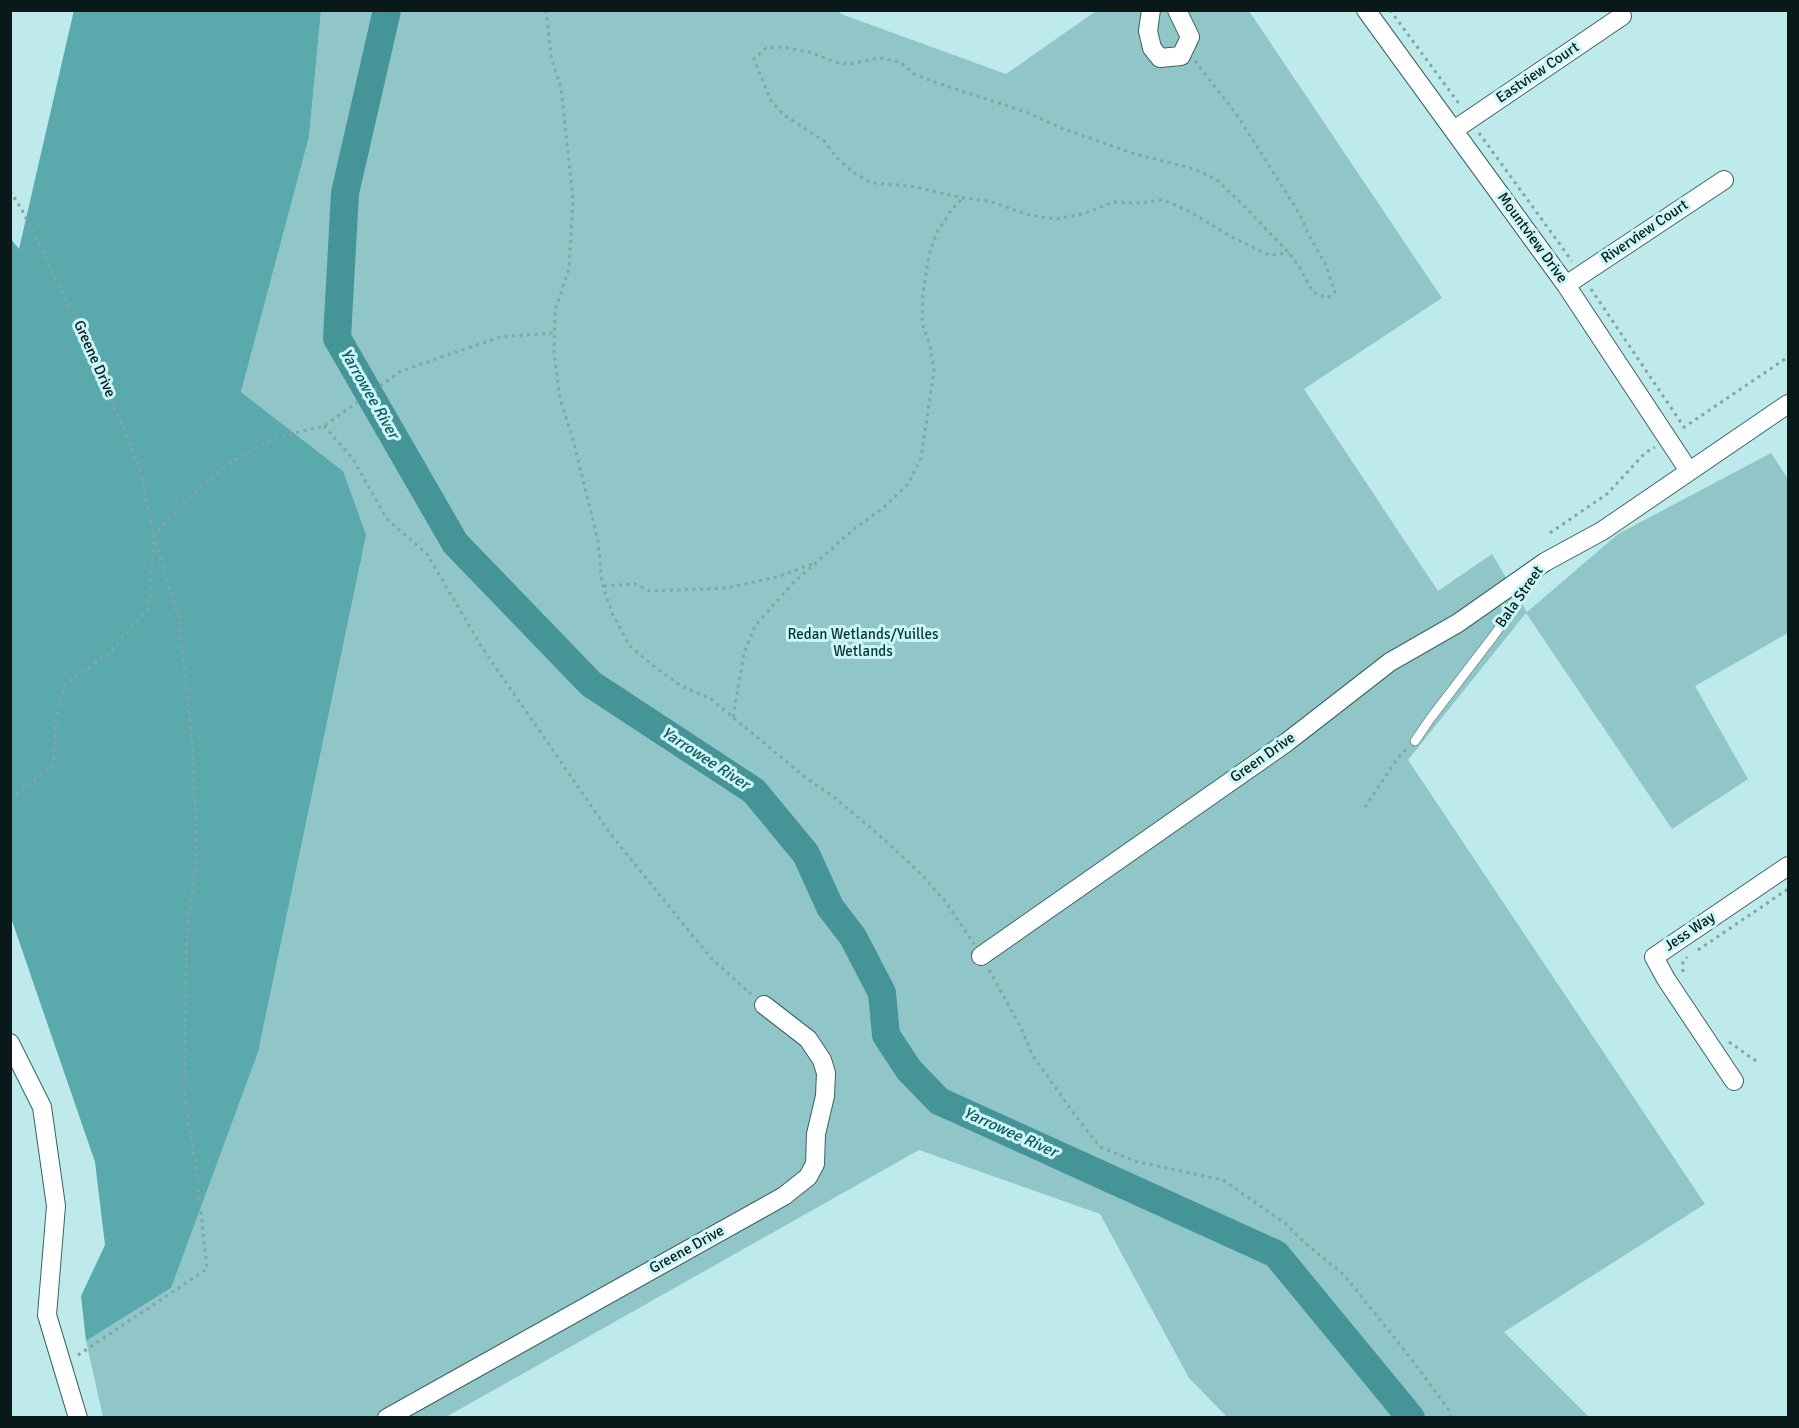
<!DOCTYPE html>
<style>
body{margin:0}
#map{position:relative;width:1799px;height:1428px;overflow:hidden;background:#beeaec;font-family:Signika,sans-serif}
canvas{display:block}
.frame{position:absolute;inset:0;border:12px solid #09191a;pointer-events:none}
</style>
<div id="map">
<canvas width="1799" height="1428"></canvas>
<div class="frame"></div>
</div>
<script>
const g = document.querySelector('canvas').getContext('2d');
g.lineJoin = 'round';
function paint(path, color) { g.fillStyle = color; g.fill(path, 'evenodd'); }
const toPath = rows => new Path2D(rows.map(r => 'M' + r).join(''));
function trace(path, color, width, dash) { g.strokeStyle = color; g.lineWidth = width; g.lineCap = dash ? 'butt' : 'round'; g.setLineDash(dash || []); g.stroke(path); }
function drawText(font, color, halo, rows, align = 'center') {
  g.font = font + ' Signika,sans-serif'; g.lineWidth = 6; g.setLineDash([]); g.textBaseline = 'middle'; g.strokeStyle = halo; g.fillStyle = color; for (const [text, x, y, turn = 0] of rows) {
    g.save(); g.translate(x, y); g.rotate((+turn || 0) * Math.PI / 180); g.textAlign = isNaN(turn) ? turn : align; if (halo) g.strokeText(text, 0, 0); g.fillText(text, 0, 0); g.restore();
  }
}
paint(toPath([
 [321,11,839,11,841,14,1006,74,1096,11,1249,11,1442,298,1304,389,1438,591,1492,554,1527,612,1618,534,1771,453,1788,479,1788,633,1695,686,1748,779,1672,829,1526,613,1408,760,1705,1204,1504,1332,1589,1417,1227,1417,1189,1378,1100,1214,919,1150,446,1417,103,1417,86,1341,171,1288,343,471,241,392,309,137]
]), '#91c6c9');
paint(toPath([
 [74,10,321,11,309,137,241,392,343,471,366,535,258,1052,171,1288,86,1341,81,1296,105,1245,95,1162,10,915,11,239,19,249]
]), '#5aa9ad');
trace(toPath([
 [387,10,345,193,337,338,455,543,591,684,754,791,806,854,830,907,853,937,882,993,886,1035,909,1070,939,1101,1276,1254,1411,1418]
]), '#449498', 28);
const service = toPath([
 [1415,741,1430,719,1495,634,1537,574]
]);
const minor = toPath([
 [1151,10,1148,31,1152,48,1160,58,1181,56,1190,37,1177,10],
 [1366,10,1566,285,1689,471],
 [1454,130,1622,16],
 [1566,285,1724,180],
 [981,956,1287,742,1390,662,1458,623,1545,562,1602,531,1788,404],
 [10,1043,42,1107,56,1206,47,1315,78,1418],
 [1734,1081,1666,979,1654,957,1788,866],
 [387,1418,784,1196,808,1177,815,1164,816,1134,825,1096,826,1073,822,1060,808,1039,764,1005]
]);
trace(service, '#3a6264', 10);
trace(minor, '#3a6264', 20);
trace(toPath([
 [546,10,551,56,561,88,573,200,569,269,555,310,554,353,560,398,574,443,598,541,602,583,612,613,629,645,652,665,681,686,711,699,805,777,835,798,877,833,921,874,945,901,974,944],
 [1390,10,1460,105],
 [1195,61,1237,115,1299,213,1311,239,1325,263,1335,292,1327,298,1313,292,1298,265,1289,253,1245,207,1216,179,1194,169,1135,154,1061,128,1026,112,937,83,914,74,900,62,879,58,850,64,834,62,813,53,783,47,766,48,754,59,771,101,784,115,824,141,836,157,854,173,872,183,911,186,963,198,989,201,1029,215,1055,219,1083,214,1114,202,1141,203,1163,200,1189,211,1228,235,1269,255,1289,253],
 [1479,133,1572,261],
 [10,191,22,210,89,346,139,466,154,536,179,620,192,741,197,858,187,929,184,1090,198,1184,207,1269,75,1357],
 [1591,289,1684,427],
 [324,426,353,459,386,518,427,554,481,646,612,836,711,958,751,994],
 [1683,428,1788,357],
 [1550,533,1607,494,1645,453,1655,447],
 [604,586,635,584,650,591,727,588,780,576,812,564],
 [733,717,744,653,755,626,793,583,854,529,883,508,908,484,921,458,934,371,930,346,922,323,923,293,929,255,937,232,952,209,963,198],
 [10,799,53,765,57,712,65,684,109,653,149,608,154,536,185,500,231,462,275,438,324,426,401,371,500,337,554,333],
 [1365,807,1397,759,1407,748],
 [1698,950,1788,889],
 [989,970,1020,1026,1033,1056,1075,1115,1100,1147,1138,1162,1223,1180,1286,1224,1305,1243,1344,1275,1410,1357,1448,1409,1451,1418],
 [1683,972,1683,962,1687,957],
 [1729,1042,1756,1061]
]), '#82a5a6', 3, [3, 4.5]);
trace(service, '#fff', 9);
trace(minor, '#fff', 18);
drawText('15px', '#09191a', '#cbf7f9', [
 ["Eastview Court",1538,73,-34],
 ["Riverview Court",1645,232,-34],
 ["Mountview Drive",1532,238,54],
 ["Greene Drive",94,359,66],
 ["Bala Street",1520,597,-55],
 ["Green Drive",1263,758,-35],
 ["Jess Way",1690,932,-34],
 ["Greene Drive",687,1250,-29]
]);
drawText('15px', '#0c3436', '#cbf7f9', [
 ["Redan Wetlands/Yuilles",863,635],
 ["Wetlands",863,652]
]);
drawText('italic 16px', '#14585b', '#cbf7f9', [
 ["Yarrowee River",369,394,60],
 ["Yarrowee River",705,759,33],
 ["Yarrowee River",1010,1133,24]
]);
</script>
